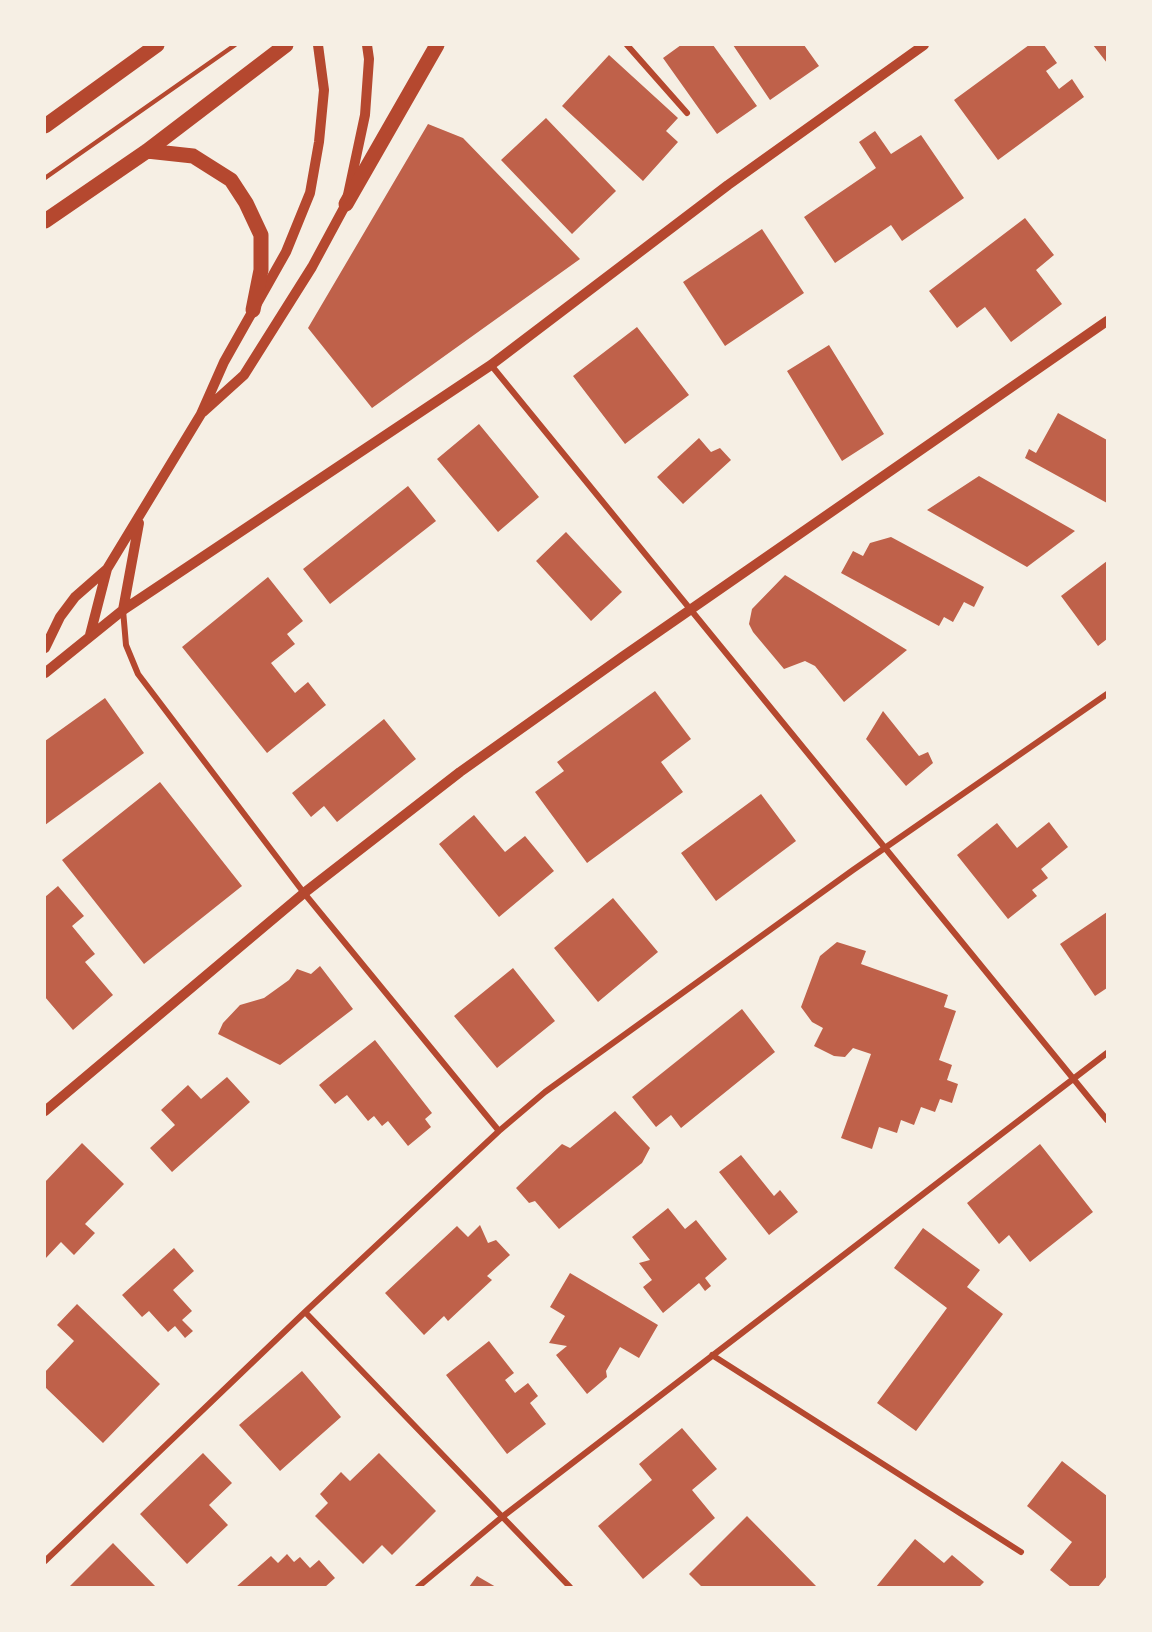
<!DOCTYPE html>
<style>
body{margin:0}
#map{position:relative;width:1152px;height:1632px;overflow:hidden;background:#f6efe4;font-family:Arial,sans-serif}
canvas{display:block}
.frame{position:absolute;inset:0;border:46px solid #f6efe4;pointer-events:none}
</style>
<div id="map">
<canvas width="1152" height="1632"></canvas>
<div class="frame"></div>
</div>
<script>
const g = document.querySelector('canvas').getContext('2d');
g.lineJoin = 'round';
function paint(path, color) { g.fillStyle = color; g.fill(path, 'evenodd'); }
const toPath = rows => new Path2D(rows.map(r => 'M' + r).join(''));
function trace(path, color, width, dash) { g.strokeStyle = color; g.lineWidth = width; g.lineCap = dash ? 'butt' : 'round'; g.setLineDash(dash || []); g.stroke(path); }
paint(toPath([
 [681,45,713,45,757,106,717,134,663,58],
 [733,45,804,45,819,66,770,100],
 [1029,45,1044,45,1057,63,1046,71,1059,89,1072,79,1084,97,998,160,954,100],
 [1093,45,1107,45,1107,63],
 [609,55,678,118,666,131,678,142,643,181,562,106],
 [546,118,616,191,572,234,501,160],
 [428,124,463,138,580,259,372,408,308,328],
 [875,131,891,154,921,135,964,198,902,241,891,225,835,263,804,217,876,168,859,142],
 [1025,218,1054,255,1036,270,1062,304,1011,342,985,307,957,328,929,291],
 [762,229,804,293,725,346,683,282],
 [637,327,689,395,625,444,573,376],
 [829,345,884,434,842,461,787,371],
 [1058,413,1107,440,1107,503,1025,458,1029,449,1036,453],
 [479,424,539,497,498,532,437,459],
 [699,438,711,452,720,448,731,460,683,504,657,477],
 [979,476,1075,531,1027,567,927,510],
 [408,486,436,521,330,604,303,569],
 [566,532,622,592,591,621,536,561],
 [891,537,984,587,974,607,964,602,953,622,944,617,939,626,841,573,853,551,863,556,870,543],
 [1107,561,1107,639,1098,646,1061,596],
 [785,575,907,650,844,702,815,666,805,661,784,669,753,632,749,624,752,609],
 [268,577,303,621,287,634,295,644,271,663,295,693,308,682,326,705,267,753,182,647],
 [655,691,691,739,661,762,683,792,587,863,535,792,564,771,557,762],
 [105,698,144,753,45,825,45,741],
 [883,711,919,756,928,752,933,763,906,786,866,739],
 [384,719,416,759,337,822,324,806,311,817,292,793],
 [160,782,242,886,144,964,62,860],
 [761,794,796,841,716,901,681,853],
 [474,815,505,852,525,836,554,871,499,917,439,844],
 [1049,822,1068,847,1041,869,1048,878,1032,890,1037,896,1008,919,957,855,997,823,1017,848],
 [58,886,84,916,72,926,95,954,85,962,113,995,73,1030,45,997,45,897],
 [613,898,658,952,598,1002,554,948],
 [1107,912,1107,988,1095,996,1060,944],
 [837,942,866,951,861,964,948,995,944,1007,956,1011,939,1060,952,1065,947,1080,958,1084,952,1103,940,1099,935,1112,921,1107,914,1125,901,1120,897,1133,879,1127,872,1149,841,1138,871,1054,853,1048,845,1057,834,1056,814,1046,823,1028,812,1022,801,1007,820,956],
 [320,966,353,1009,280,1065,218,1034,223,1023,240,1005,264,998,289,980,297,969,311,974],
 [513,968,555,1021,497,1068,454,1016],
 [742,1009,775,1052,681,1128,671,1115,656,1127,632,1097],
 [375,1040,432,1113,425,1119,431,1127,408,1146,388,1121,382,1126,374,1116,368,1121,347,1095,335,1104,319,1085],
 [227,1077,250,1102,172,1172,150,1148,175,1125,161,1110,188,1085,201,1099],
 [615,1111,650,1148,642,1163,559,1229,535,1201,529,1203,516,1188,562,1144,570,1148],
 [82,1143,124,1184,85,1224,95,1233,74,1255,61,1242,45,1259,45,1182],
 [1040,1144,1093,1212,1030,1262,1009,1235,999,1244,967,1203],
 [741,1155,774,1196,780,1190,798,1212,769,1235,719,1172],
 [668,1208,685,1229,696,1220,727,1259,705,1278,711,1286,705,1291,699,1283,663,1313,643,1287,652,1280,639,1263,650,1260,632,1237],
 [480,1225,488,1243,496,1240,510,1255,487,1276,492,1280,448,1321,444,1316,424,1335,385,1293,457,1226,468,1237],
 [923,1228,980,1270,967,1287,1003,1314,916,1431,877,1403,947,1308,894,1268],
 [174,1248,194,1271,173,1290,192,1311,182,1320,193,1331,185,1338,175,1326,168,1332,149,1311,142,1317,122,1295],
 [570,1273,658,1325,639,1358,620,1347,606,1371,607,1377,587,1394,556,1355,567,1346,549,1343,565,1316,550,1307],
 [77,1304,160,1384,103,1443,45,1387,45,1372,74,1341,57,1325],
 [489,1341,514,1373,505,1380,515,1393,528,1383,538,1396,530,1403,546,1424,507,1454,446,1375],
 [302,1371,341,1417,280,1471,239,1425],
 [682,1428,717,1469,692,1490,715,1518,643,1579,598,1526,652,1480,639,1464],
 [203,1453,232,1483,209,1505,228,1525,187,1564,140,1514],
 [379,1453,436,1511,392,1555,382,1545,363,1564,315,1516,328,1503,320,1494,341,1472,350,1481],
 [1062,1461,1107,1496,1107,1576,1098,1587,1071,1587,1050,1570,1072,1542,1027,1506],
 [747,1516,817,1587,702,1587,689,1574],
 [915,1539,944,1563,952,1555,984,1582,979,1587,876,1587],
 [113,1543,156,1587,69,1587],
 [287,1554,294,1562,300,1557,310,1568,319,1560,335,1578,325,1587,236,1587,271,1556,278,1563],
 [477,1576,496,1587,469,1587]
]), '#bf614a');
trace(toPath([
 [45,178,235,45]
]), '#b5482f', 4.5);
trace(toPath([
 [627,45,687,113],
 [491,365,1107,1120],
 [123,610,126,645,138,674,304,893,499,1131],
 [305,1312,570,1587],
 [712,1355,1021,1552],
 [45,1561,305,1312,499,1131,545,1092,853,870,1107,694],
 [418,1587,502,1517,1107,1053]
]), '#b5482f', 6);
trace(toPath([
 [203,412,244,375,312,267,346,204,365,115,369,59,367,45],
 [123,610,139,523],
 [90,635,107,569,201,414,224,362,286,252,310,193,319,142,324,90,318,45],
 [45,648,60,617,75,597,107,569],
 [45,673,123,610,491,365,728,185,924,45],
 [45,1111,304,893,460,772,622,657,1107,321]
]), '#b5482f', 10);
trace(toPath([
 [45,126,157,45],
 [147,151,193,156,231,180,246,203,261,235,261,270,253,310],
 [346,204,437,45],
 [45,221,147,151,286,45]
]), '#b5482f', 15);
</script>
